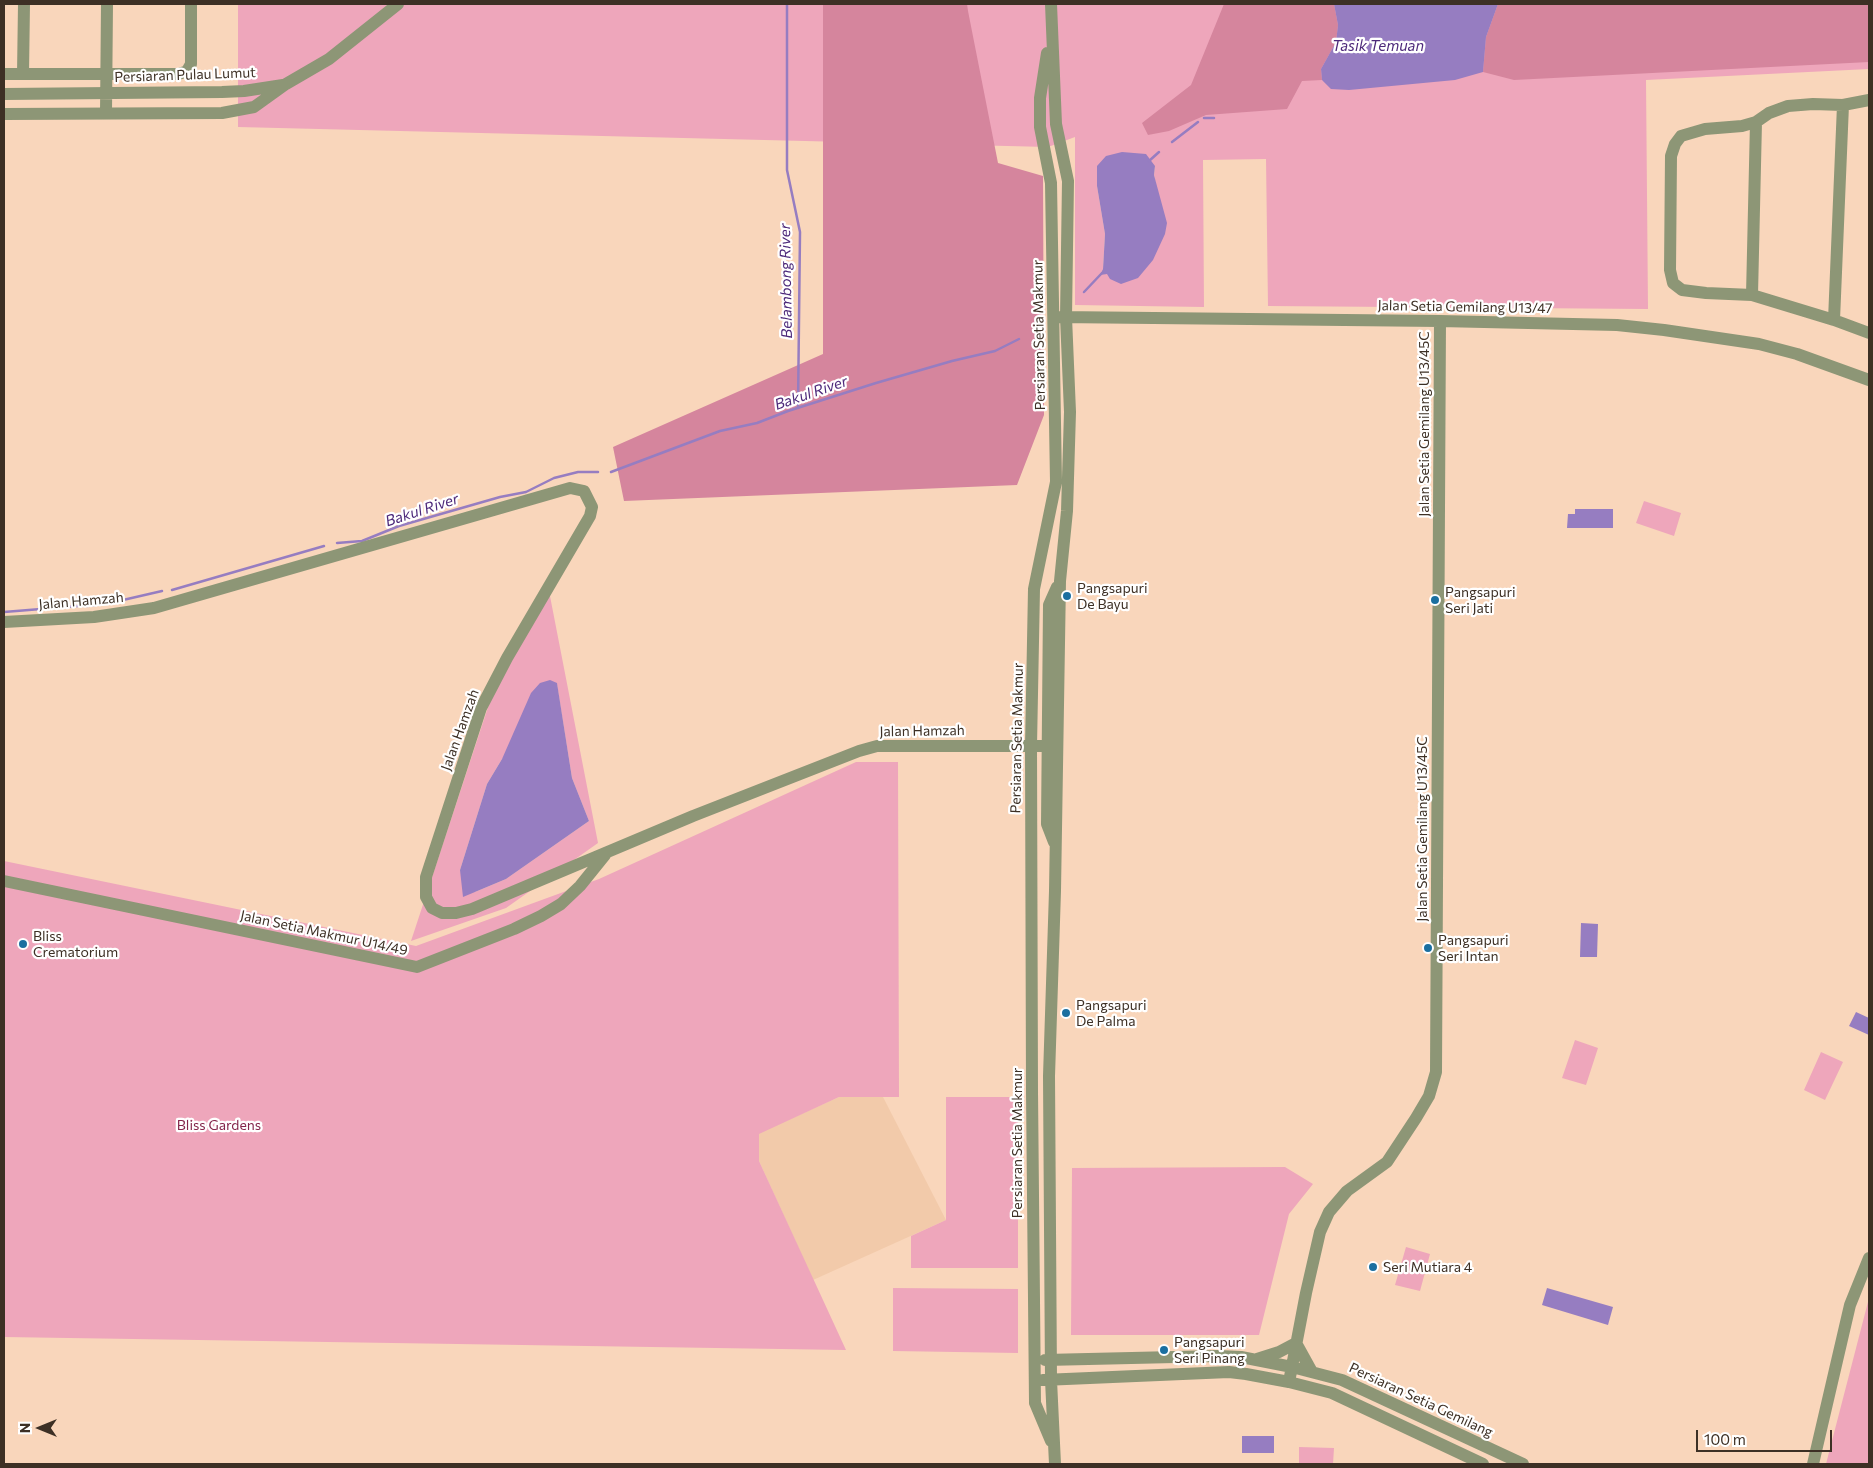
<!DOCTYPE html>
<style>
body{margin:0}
#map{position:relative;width:1873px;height:1468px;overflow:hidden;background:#f9d6bb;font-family:Commissioner,sans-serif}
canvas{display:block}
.frame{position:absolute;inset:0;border:5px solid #3d3025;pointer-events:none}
.north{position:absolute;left:15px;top:1403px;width:50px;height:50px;-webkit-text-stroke:4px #fff;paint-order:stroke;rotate:270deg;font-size:14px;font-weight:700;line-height:20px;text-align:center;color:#3d3025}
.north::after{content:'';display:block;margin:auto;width:18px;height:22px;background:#3d3025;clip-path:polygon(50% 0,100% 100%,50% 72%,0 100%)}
.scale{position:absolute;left:1696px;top:1430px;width:136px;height:22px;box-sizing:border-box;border:2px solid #3d3025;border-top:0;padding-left:6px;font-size:15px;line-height:18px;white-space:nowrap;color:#3d3025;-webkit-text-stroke:4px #fff;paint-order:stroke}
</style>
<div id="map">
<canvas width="1873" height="1468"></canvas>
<div class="frame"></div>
<div class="north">N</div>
<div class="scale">100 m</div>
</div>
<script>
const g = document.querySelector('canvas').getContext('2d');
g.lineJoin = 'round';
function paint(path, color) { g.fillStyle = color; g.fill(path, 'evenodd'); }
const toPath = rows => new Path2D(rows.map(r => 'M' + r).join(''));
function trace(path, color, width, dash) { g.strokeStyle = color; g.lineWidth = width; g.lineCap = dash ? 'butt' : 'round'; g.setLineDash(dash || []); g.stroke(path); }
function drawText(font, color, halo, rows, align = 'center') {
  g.font = font + ' Commissioner,sans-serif'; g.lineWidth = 4.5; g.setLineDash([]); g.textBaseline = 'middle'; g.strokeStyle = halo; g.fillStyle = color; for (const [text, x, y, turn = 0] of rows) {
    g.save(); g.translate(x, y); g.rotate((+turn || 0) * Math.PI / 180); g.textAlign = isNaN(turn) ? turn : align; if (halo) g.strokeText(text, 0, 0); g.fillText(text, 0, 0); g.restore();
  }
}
paint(toPath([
 [839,1097,883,1097,946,1220,813,1280,759,1161,759,1133]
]), '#f2caaa');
paint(toPath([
 [238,4,1869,4,1869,69,1646,80,1648,309,1268,306,1266,159,1203,160,1204,307,1075,305,1075,137,1048,147,238,127],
 [1155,166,1154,175,1156,185,1100,274,1103,269,1105,234,1097,186],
 [1644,501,1681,513,1674,536,1636,523],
 [549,591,598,843,506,908,411,941,493,692],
 [557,684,572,778,589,821,506,879,475,892,460,870,487,784,502,759],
 [856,762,898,762,899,1097,839,1097,759,1134,759,1161,846,1350,4,1337,4,861,416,946,599,879],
 [1575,1040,1598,1048,1586,1085,1562,1078],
 [1821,1052,1843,1062,1825,1100,1804,1090],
 [946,1097,1018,1097,1018,1268,911,1268,911,1236,946,1220],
 [1285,1167,1313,1184,1289,1214,1259,1335,1071,1335,1072,1168],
 [1406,1247,1430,1254,1420,1291,1395,1285],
 [893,1288,1018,1289,1018,1353,893,1351],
 [1869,1298,1869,1464,1826,1464],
 [1299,1447,1334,1448,1333,1464,1299,1464]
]), '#eea6bb');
paint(toPath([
 [823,4,967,4,968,11,998,163,1043,176,1044,415,1017,485,624,501,613,447,823,354],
 [1224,4,1334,4,1338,25,1336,42,1321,69,1322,80,1302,81,1287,109,1206,115,1169,131,1148,135,1142,123,1191,85],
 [1498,4,1869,4,1869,62,1514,80,1483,72,1486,37]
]), '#d5859d');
paint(toPath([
 [1334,4,1498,4,1486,37,1483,72,1455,80,1349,90,1331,89,1322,80,1321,69,1336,42,1338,25],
 [1122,152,1146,154,1155,166,1154,175,1167,223,1165,234,1153,260,1138,278,1121,284,1110,279,1107,274,1100,275,1103,269,1105,234,1097,186,1097,166,1106,156],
 [1575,509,1613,509,1613,528,1567,528,1568,514,1575,514],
 [550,680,557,683,572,778,589,821,506,879,463,897,460,870,487,784,502,759,531,693,540,683],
 [1581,923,1598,924,1597,957,1580,957],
 [1856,1012,1869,1018,1869,1035,1849,1026],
 [1547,1288,1613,1307,1608,1325,1542,1305],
 [1242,1436,1274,1436,1274,1453,1242,1453]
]), '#967dc1');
trace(toPath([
 [787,4,787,170,800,232,798,408],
 [1204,118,1214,118],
 [1172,142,1198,122],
 [1149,161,1159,152],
 [1084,292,1102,273],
 [611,472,720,431,757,423,788,411,876,383,952,361,995,351,1019,339],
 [337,543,362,541,399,526,500,497,526,492,554,478,578,472,598,472],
 [172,590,324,546],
 [87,606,110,603,162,591],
 [4,612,78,606]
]), '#967dc1', 2.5);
trace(toPath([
 [1051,4,1056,124,1068,181,1066,317,1070,412,1067,511,1060,581,1055,891,1049,1076,1051,1380,1055,1464],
 [1047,53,1040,98,1040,127,1051,183,1056,482,1034,589,1031,746,1032,1091,1035,1403,1051,1441],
 [4,74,179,74,187,71,191,64,191,4],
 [23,74,24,4],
 [4,94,222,92,244,91,283,85],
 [1869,100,1843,105,1813,104,1788,106,1769,113,1756,122,1742,126,1705,129,1681,136,1675,144,1671,156,1670,270,1673,283,1682,290,1706,293,1752,295,1834,320,1869,333],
 [106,113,107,4],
 [4,114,222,113,254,107,286,84,329,59,398,4],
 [1752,295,1756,122],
 [1058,317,1440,321,1617,325,1664,330,1759,344,1797,354,1869,380],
 [1834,320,1843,105],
 [4,622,94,617,154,608,570,488,584,491,592,507,590,516,507,658,481,708,426,877,426,897,432,908,442,913,456,913,472,909,693,816,859,751,877,746,1047,746],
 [1054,842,1047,824,1049,605,1057,587],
 [4,881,417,967,514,929,541,916,561,904,580,886,605,855],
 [1296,1343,1312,1372],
 [1257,1359,1279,1352,1296,1343],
 [1045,1360,1218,1356,1241,1357,1292,1367,1342,1380,1523,1464],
 [1043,1380,1229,1372,1246,1374,1289,1382,1332,1393,1483,1464],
 [1289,1382,1306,1293,1320,1232,1329,1212,1347,1191,1387,1162,1416,1118,1429,1096,1436,1072,1440,321],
 [1813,1464,1850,1305,1869,1258]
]), '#8d9676', 12);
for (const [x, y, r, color] of [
 [1067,596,5,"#1b6fa0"],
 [1435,600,5,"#1b6fa0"],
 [23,944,5,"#1b6fa0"],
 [1428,948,5,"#1b6fa0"],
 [1066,1013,5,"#1b6fa0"],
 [1373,1267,5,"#1b6fa0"],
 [1164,1350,5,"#1b6fa0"]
]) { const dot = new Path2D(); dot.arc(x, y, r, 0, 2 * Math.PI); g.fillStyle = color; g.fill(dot); trace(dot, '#fff', 2); }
drawText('14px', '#3d3025', '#fff', [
 ["Persiaran Pulau Lumut",185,75,-2],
 ["Jalan Setia Gemilang U13/47",1465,307,1],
 ["Persiaran Setia Makmur",1039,335,-91],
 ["Jalan Setia Gemilang U13/45C",1424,424,-90],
 ["Jalan Hamzah",81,601,-5],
 ["Jalan Hamzah",460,730,-70],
 ["Jalan Hamzah",922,731,-1],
 ["Persiaran Setia Makmur",1017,738,-89],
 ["Jalan Setia Gemilang U13/45C",1422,829,-90],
 ["Jalan Setia Makmur U14/49",324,933,12],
 ["Persiaran Setia Makmur",1017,1143,-90],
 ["Persiaran Setia Gemilang",1421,1400,25]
]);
drawText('14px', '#3d3025', '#fff', [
 ["Pangsapuri",1077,588],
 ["De Bayu",1077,604],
 ["Pangsapuri",1445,592],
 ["Seri Jati",1445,608],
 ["Bliss",33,936],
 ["Crematorium",33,952],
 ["Pangsapuri",1438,940],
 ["Seri Intan",1438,956],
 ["Pangsapuri",1076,1005],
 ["De Palma",1076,1021],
 ["Seri Mutiara 4",1383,1267],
 ["Pangsapuri",1174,1342],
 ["Seri Pinang",1174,1358]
], 'left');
drawText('14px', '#84264b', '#fff', [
 ["Bliss Gardens",219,1125]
]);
drawText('italic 15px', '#4d297a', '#fff', [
 ["Tasik Temuan",1378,46],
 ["Belambong River",786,281,-91],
 ["Bakul River",811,393,-19],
 ["Bakul River",422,510,-18]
]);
</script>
